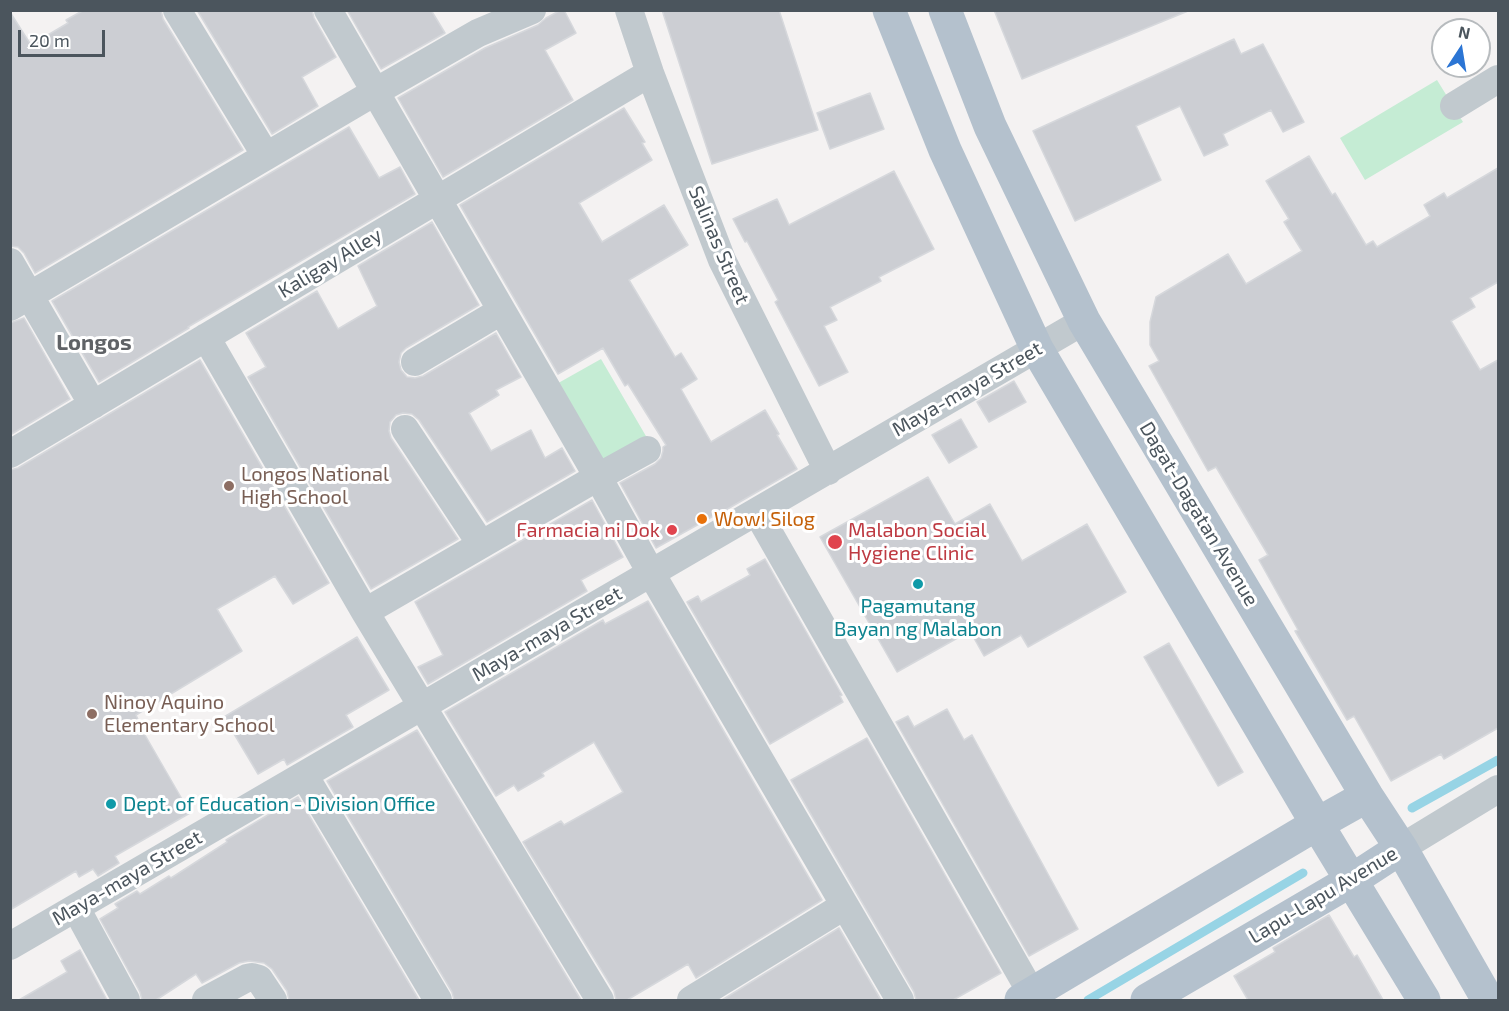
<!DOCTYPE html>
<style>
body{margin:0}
#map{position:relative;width:1509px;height:1011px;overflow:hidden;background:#f4f2f2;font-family:"Exo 2",sans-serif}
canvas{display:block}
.frame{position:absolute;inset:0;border:12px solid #4b555d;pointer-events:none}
.north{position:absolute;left:1431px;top:18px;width:60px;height:60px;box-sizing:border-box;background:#fff;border:2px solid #b7bbbe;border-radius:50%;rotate:12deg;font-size:16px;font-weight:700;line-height:24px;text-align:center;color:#4b555d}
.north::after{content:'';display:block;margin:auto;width:21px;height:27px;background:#2b75d4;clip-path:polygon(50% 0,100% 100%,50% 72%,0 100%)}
.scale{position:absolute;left:18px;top:30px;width:87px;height:27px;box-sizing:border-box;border:3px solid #4b555d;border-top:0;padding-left:8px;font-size:18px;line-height:21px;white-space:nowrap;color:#4b555d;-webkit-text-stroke:4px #fff;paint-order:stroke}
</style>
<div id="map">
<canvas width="1509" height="1011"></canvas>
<div class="frame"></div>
<div class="north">N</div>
<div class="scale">20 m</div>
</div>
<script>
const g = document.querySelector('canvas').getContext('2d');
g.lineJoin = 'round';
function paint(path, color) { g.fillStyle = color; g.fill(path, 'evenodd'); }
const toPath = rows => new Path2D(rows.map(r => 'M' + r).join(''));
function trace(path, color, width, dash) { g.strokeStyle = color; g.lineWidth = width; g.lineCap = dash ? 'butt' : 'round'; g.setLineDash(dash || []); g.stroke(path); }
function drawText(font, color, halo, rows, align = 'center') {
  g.font = font + ' "Exo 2",sans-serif'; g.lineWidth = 6; g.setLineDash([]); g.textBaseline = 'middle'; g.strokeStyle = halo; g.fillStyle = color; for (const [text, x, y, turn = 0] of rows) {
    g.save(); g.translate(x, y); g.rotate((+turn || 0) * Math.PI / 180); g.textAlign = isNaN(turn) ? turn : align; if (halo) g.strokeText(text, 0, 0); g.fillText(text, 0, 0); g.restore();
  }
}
paint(toPath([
 [1437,80,1463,122,1365,180,1340,138],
 [601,359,650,443,602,470,553,386]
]), '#c5ecd4');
trace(toPath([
 [1412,808,1498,760],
 [1088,1000,1303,873]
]), '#97d4e5', 9);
const building = toPath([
 [84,10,161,10,163,19,243,150,35,273,24,253,18,247,10,246,10,12,31,45,68,23,66,20,84,10],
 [197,10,312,10,314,18,336,57,302,77,318,106,272,134,197,10],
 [347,10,431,10,445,33,381,69,347,10],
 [561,10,564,10,576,33,545,50,573,100,443,177,398,98,485,48,538,25,546,18,561,10],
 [662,10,779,10,818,130,712,164,662,10],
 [994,10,1188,10,1188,11,1022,79,994,10],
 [1234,39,1241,54,1263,44,1304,122,1283,132,1271,110,1223,134,1228,145,1204,156,1180,106,1136,126,1161,180,1075,221,1033,131,1234,39],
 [870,93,884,129,830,149,817,113,870,93],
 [624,108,645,142,642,143,652,160,579,203,602,242,664,205,688,245,629,280,675,357,681,353,697,379,681,389,711,442,765,410,779,434,777,435,797,469,717,515,717,514,656,548,620,483,655,464,661,458,663,451,663,447,666,445,628,384,625,386,603,348,558,374,460,205,624,108],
 [349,127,379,178,400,167,415,194,188,327,189,328,99,382,52,301,349,127],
 [1309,156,1332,195,1335,193,1366,245,1373,241,1377,247,1430,216,1424,205,1444,193,1447,198,1498,168,1498,282,1470,298,1475,307,1451,321,1480,370,1498,360,1498,728,1444,759,1441,754,1391,781,1354,716,1347,720,1295,631,1298,630,1259,560,1268,555,1216,467,1208,471,1149,366,1159,361,1150,345,1150,322,1156,297,1228,254,1246,284,1302,251,1284,222,1289,219,1266,181,1309,156],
 [894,171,934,249,879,277,881,281,830,307,837,320,824,326,848,372,819,386,775,302,778,300,747,241,745,242,733,219,777,199,789,225,894,171],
 [432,222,479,305,406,348,401,353,399,362,401,370,407,377,415,378,423,376,496,333,521,377,496,390,499,395,469,413,491,451,531,430,545,458,562,448,575,471,487,522,419,420,412,414,403,413,396,415,390,422,389,431,391,438,458,539,371,589,248,377,266,367,246,333,317,291,338,329,377,306,358,266,432,222],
 [24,318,70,399,10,435,10,323,24,318],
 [200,360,329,583,293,604,275,576,217,609,242,651,136,715,145,735,190,813,115,856,119,863,98,876,93,869,79,877,76,871,10,910,10,470,18,468,200,360],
 [1014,381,1026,402,989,422,977,402,1014,381],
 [961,419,977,447,949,463,932,435,961,419],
 [928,477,955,524,990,504,1022,561,1087,524,1126,592,1028,647,1021,635,984,656,970,631,897,672,820,537,928,477],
 [592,500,623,557,581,580,587,591,428,684,418,667,443,655,415,602,592,500],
 [765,559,842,695,840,696,843,702,770,744,687,602,698,596,701,602,750,575,747,569,765,559],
 [648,601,822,900,696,978,688,964,627,1000,616,1000,614,991,523,842,561,821,564,825,623,792,594,742,542,773,544,776,518,791,514,785,496,796,445,712,603,620,605,624,648,601],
 [357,637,389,690,346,715,353,727,287,765,284,759,258,774,224,717,357,637],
 [1169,643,1243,772,1218,786,1144,657,1169,643],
 [947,709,964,740,972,735,1078,929,1029,956,896,722,908,716,914,727,947,709],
 [417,730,581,1000,454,1000,452,992,327,781,417,730],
 [867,738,1001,973,953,1000,916,1000,914,992,791,780,867,738],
 [298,797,419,1000,289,1000,287,991,272,969,264,963,249,961,239,963,202,983,196,974,156,1000,142,1000,140,992,100,919,118,908,115,904,137,891,140,894,169,876,171,878,227,842,226,840,298,797],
 [1329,915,1354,957,1357,955,1383,1000,1248,1000,1234,976,1275,952,1273,948,1329,915],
 [839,928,881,1000,722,1000,839,928],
 [80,950,107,1000,19,1000,67,972,61,961,80,950]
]);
paint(building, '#ccced3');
trace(building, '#d6d8dc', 1.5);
trace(toPath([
 [177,10,266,156],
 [328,10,598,477,651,573,900,1000],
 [629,10,650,73,722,260,828,471],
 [1454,106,1498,79],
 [10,262,93,405],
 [10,307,375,92,478,33,532,10],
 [206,337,365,612,600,1000],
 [415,362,501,311],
 [405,429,481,544],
 [10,454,650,73],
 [757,512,1032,994],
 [365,612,598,477,647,450],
 [304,775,438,1000],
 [1401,848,1498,789],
 [76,908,126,1000],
 [10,946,1084,321],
 [206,1000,247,978,252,977,259,979,273,1000],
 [691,1000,844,906]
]), '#c1c9ce', 28);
trace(toPath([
 [889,10,945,150,1037,349,1317,824,1424,1000],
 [945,10,990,126,1084,321,1367,796,1401,848,1488,1000],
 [1021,1000,1317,824,1367,796],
 [1147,1000,1352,880,1401,848]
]), '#b4c1cd', 33);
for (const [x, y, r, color] of [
 [229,486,6,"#8d6e63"],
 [702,519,6,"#e8710a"],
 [672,530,6,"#e0444e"],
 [835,542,8,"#e0444e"],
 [918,584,6,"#0f9aa8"],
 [92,714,6,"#8d6e63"],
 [111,804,6,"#0f9aa8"]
]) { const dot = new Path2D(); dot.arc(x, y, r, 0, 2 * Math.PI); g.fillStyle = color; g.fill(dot); trace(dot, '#fff', 2); }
drawText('20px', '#4b555d', '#fff', [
 ["Salinas Street",719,245,67],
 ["Kaligay Alley",330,263,-31],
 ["Maya-maya Street",967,389,-30],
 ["Dagat-Dagatan Avenue",1199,514,59],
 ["Maya-maya Street",547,634,-30],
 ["Maya-maya Street",127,878,-30],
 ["Lapu-Lapu Avenue",1323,895,-31]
]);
drawText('20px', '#785e54', '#fff', [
 ["Longos National",241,474],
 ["High School",241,497],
 ["Ninoy Aquino",104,702],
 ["Elementary School",104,725]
], 'left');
drawText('20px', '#c56008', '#fff', [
 ["Wow! Silog",714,519]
], 'left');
drawText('20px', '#be3a42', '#fff', [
 ["Farmacia ni Dok",660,530],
 ["Malabon Social",848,530,"left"],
 ["Hygiene Clinic",848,553,"left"]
], 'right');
drawText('20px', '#0d838f', '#fff', [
 ["Pagamutang",918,606],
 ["Bayan ng Malabon",918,629],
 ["Dept. of Education - Division Office",123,804,"left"]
]);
drawText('bold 22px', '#5f6266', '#fff', [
 ["Longos",94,343]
]);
</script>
